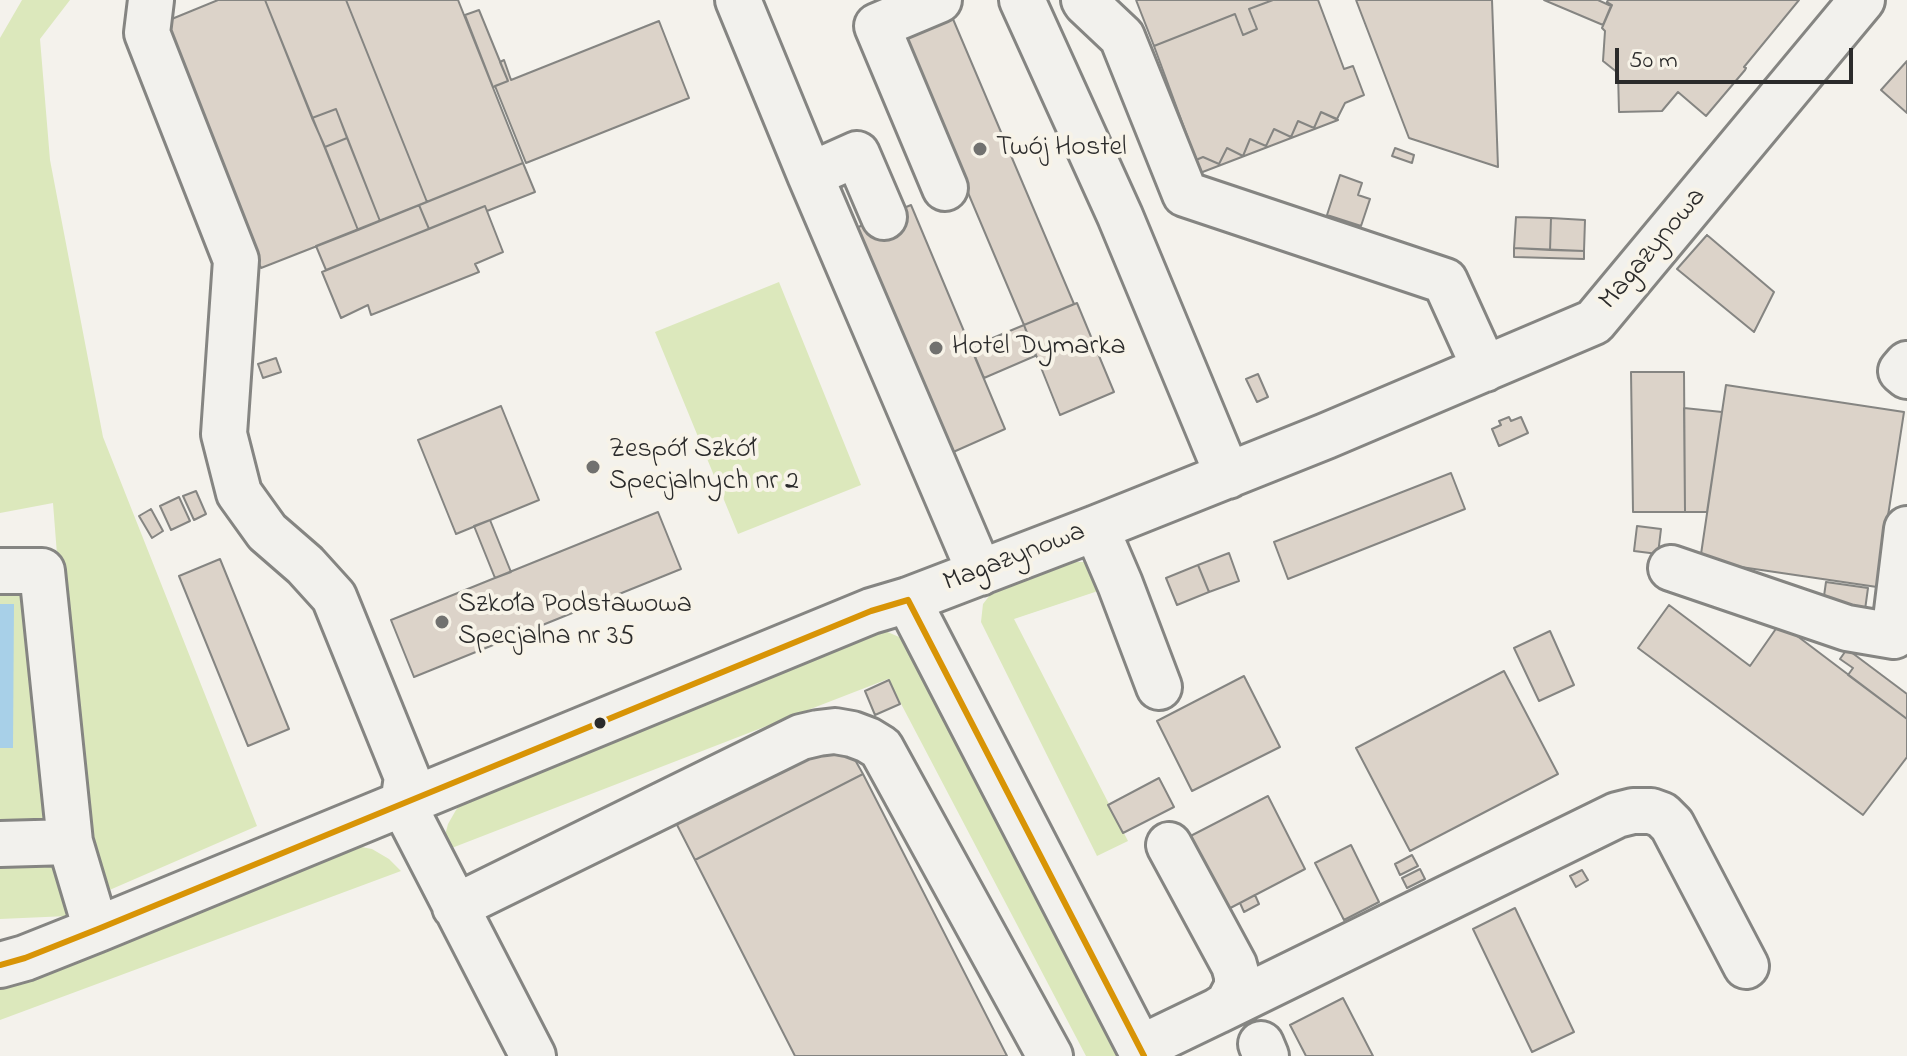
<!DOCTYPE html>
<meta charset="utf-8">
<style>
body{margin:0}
#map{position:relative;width:1907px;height:1056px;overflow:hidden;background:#f4f2ec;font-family:"Indie Flower",sans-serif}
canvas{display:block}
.scale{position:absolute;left:1615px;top:48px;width:238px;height:36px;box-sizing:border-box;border:4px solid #2b2b2b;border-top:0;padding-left:10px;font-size:24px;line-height:28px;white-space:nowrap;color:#2b2b2b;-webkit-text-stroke:6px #f7f3e8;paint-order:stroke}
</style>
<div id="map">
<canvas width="1907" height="1056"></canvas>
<div class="scale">50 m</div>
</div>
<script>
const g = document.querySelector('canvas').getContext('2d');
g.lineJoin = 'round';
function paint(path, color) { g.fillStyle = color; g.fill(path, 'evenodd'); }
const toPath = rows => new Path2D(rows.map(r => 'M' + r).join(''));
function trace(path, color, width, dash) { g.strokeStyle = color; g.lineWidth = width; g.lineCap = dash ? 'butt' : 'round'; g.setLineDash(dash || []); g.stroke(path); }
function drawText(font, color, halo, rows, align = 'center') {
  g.font = font + ' "Indie Flower",sans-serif'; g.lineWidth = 8; g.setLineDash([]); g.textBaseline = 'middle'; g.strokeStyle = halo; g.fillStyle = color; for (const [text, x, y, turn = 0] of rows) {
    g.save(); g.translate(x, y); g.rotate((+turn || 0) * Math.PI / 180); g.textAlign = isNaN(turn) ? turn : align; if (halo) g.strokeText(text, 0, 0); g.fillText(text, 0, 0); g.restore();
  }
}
paint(toPath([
 [22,0,70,0,40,39,50,160,103,437,257,826,98,895,70,722,53,503,0,513,0,38],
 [779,282,861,485,738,534,655,332],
 [1072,562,1084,562,1094,569,1104,589,1014,619,1128,841,1097,856,981,622,983,604,997,586],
 [0,582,36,582,56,828,0,830],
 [883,630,906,640,1126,1056,1086,1056,888,679,444,851,443,843,448,824,456,810,464,801,854,636],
 [356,846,372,849,389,859,401,871,0,1020,0,981],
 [57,854,74,903,68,916,0,919,0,855]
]), '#dce8bc');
paint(toPath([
 [0,604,14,604,13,748,0,748]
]), '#a8d0e8');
const building = toPath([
 [218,0,265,0,358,230,261,268,162,23,218,0],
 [265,0,346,0,427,202,380,221,336,109,312,118,265,0],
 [346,0,458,0,523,163,427,202,346,0],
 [1136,0,1273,0,1249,9,1257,29,1243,35,1235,14,1154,46,1136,0],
 [1273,0,1318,0,1344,69,1353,66,1364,95,1345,103,1337,119,1321,112,1314,128,1298,121,1291,137,1274,129,1266,146,1250,139,1243,156,1227,148,1219,164,1203,157,1196,160,1154,46,1235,14,1243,35,1257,29,1249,9,1273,0],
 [1356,0,1492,0,1498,167,1409,138,1356,0],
 [1544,0,1598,0,1611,6,1603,25,1544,0],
 [1799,0,1744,67,1746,68,1745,70,1706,116,1678,92,1662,111,1619,112,1618,73,1603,61,1605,31,1602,28,1612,5,1607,2,1608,0,1799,0],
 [479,10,508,81,493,87,465,15,479,10],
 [950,12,1074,304,1024,325,900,32,950,12],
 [659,21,689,98,526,163,495,86,508,81,500,62,504,60,511,80,659,21],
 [1907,61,1907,113,1881,90,1907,61],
 [336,109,347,138,325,147,312,118,336,109],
 [1321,112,1338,120,1200,173,1196,160,1203,157,1219,164,1227,148,1243,156,1250,139,1266,146,1274,129,1291,137,1298,121,1314,128,1321,112],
 [347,138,380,221,358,230,325,147,347,138],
 [1395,148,1414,155,1412,163,1392,156,1395,148],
 [523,163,535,192,487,211,485,206,429,229,419,205,523,163],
 [1340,175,1362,183,1358,195,1370,199,1361,226,1327,215,1340,175],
 [419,205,429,229,326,270,316,246,419,205],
 [911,205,1005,429,951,453,856,228,911,205],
 [485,206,503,252,475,264,479,272,371,315,368,305,341,318,322,272,485,206],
 [1516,217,1551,218,1550,250,1514,248,1516,217],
 [1551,218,1585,220,1584,251,1550,250,1551,218],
 [1707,235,1774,292,1754,332,1677,269,1707,235],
 [1514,248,1584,251,1584,259,1514,257,1514,248],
 [1077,303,1114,392,1060,415,1024,325,1077,303],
 [1024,325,1035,356,984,378,971,347,1024,325],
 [276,358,281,372,263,378,258,364,276,358],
 [1631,372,1684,372,1685,512,1633,512,1631,372],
 [1258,374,1268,397,1257,402,1246,379,1258,374],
 [1726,385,1904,412,1877,587,1700,561,1726,385],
 [501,406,539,500,456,534,418,440,501,406],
 [1684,408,1722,412,1707,512,1685,512,1684,408],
 [1509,417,1511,421,1521,417,1528,433,1499,446,1492,429,1501,425,1499,421,1509,417],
 [1451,473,1465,509,1288,579,1274,542,1451,473],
 [196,491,206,514,194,520,183,496,196,491],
 [179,497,190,521,171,530,160,506,179,497],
 [151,509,163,531,152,538,139,516,151,509],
 [658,512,681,569,414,677,391,620,658,512],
 [490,520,511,572,495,578,474,526,490,520],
 [1637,526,1661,529,1658,554,1634,551,1637,526],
 [1229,553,1239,581,1209,592,1198,565,1229,553],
 [220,559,289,729,248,746,179,576,220,559],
 [1198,565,1209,592,1177,605,1166,578,1198,565],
 [1826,582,1868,588,1864,617,1822,610,1826,582],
 [1669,605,1750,666,1780,623,1907,719,1907,757,1863,815,1638,648,1669,605],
 [1550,631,1574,685,1539,701,1514,648,1550,631],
 [1847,649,1907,694,1907,719,1848,675,1853,668,1840,659,1847,649],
 [1504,671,1558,774,1410,851,1356,748,1504,671],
 [1244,676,1280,747,1192,791,1157,721,1244,676],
 [889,680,900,704,875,715,865,691,889,680],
 [834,741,850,751,863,774,695,860,673,817,834,741],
 [863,774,1007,1056,795,1056,695,860,863,774],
 [1159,778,1174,807,1123,833,1108,805,1159,778],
 [1268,796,1305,869,1215,916,1177,843,1268,796],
 [1351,845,1379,902,1344,920,1315,863,1351,845],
 [1412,855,1418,866,1400,875,1395,864,1412,855],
 [1420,869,1425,879,1407,888,1402,878,1420,869],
 [1582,870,1588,880,1576,887,1570,876,1582,870],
 [1255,895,1259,904,1244,912,1240,903,1255,895],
 [1515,908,1574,1032,1532,1052,1473,929,1515,908],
 [1343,998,1373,1056,1306,1056,1290,1025,1343,998]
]);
paint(building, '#dcd3c9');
trace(building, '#858582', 2);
const minor = toPath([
 [151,0,147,33,236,260,224,434,239,493,267,532,305,565,334,597,407,777,403,804,533,1056],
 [738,0,810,175,980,573],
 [939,0,877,26,945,188],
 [1022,0,1120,216,1228,476],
 [1084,0,1086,3,1122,37,1185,194,1445,281,1485,369],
 [810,175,857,154,884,217],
 [1907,364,1901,371,1907,376],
 [1096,528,1120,584,1159,687],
 [1671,568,1847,628,1894,636,1907,529],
 [0,571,42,571,70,842,90,909,98,929],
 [908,600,1144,1056],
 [0,844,70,842],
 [455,907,801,737,818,733,835,731,852,734,868,740,881,748,1050,1056],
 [0,965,25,958,98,929,871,611,908,600,1096,528,1326,436,1594,322,1862,0],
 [1217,1011,1617,815,1633,811,1651,811,1662,815,1672,825,1746,966],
 [1261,1044,1266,1056],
 [1140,1048,1217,1011,1228,1004,1237,987,1237,976,1234,965,1169,845]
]);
trace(minor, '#858582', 50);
trace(minor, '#f2f1ed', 44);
trace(toPath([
 [908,600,1144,1056],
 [0,965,25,958,98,929,871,611,908,600]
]), '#d89406', 6);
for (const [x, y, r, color] of [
 [980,149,8,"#71716f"],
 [936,348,8,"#71716f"],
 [593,467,8,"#71716f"],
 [442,622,8,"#71716f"],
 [600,723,7,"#2b2b2b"]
]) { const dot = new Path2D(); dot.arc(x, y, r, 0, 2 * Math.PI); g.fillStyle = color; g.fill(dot); trace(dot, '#f7f3e8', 3); }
drawText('28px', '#2b2b2b', '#f7f3e8', [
 ["Twój Hostel",996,149],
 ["Hotel Dymarka",952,348],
 ["Zespół Szkół",609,451],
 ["Specjalnych nr 2",609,483],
 ["Szkoła Podstawowa",458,606],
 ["Specjalna nr 35",458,638]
], 'left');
drawText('28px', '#2b2b2b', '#f7f3e8', [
 ["Magazynowa",1654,250,-50],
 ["Magazynowa",1015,559,-21]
]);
</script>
